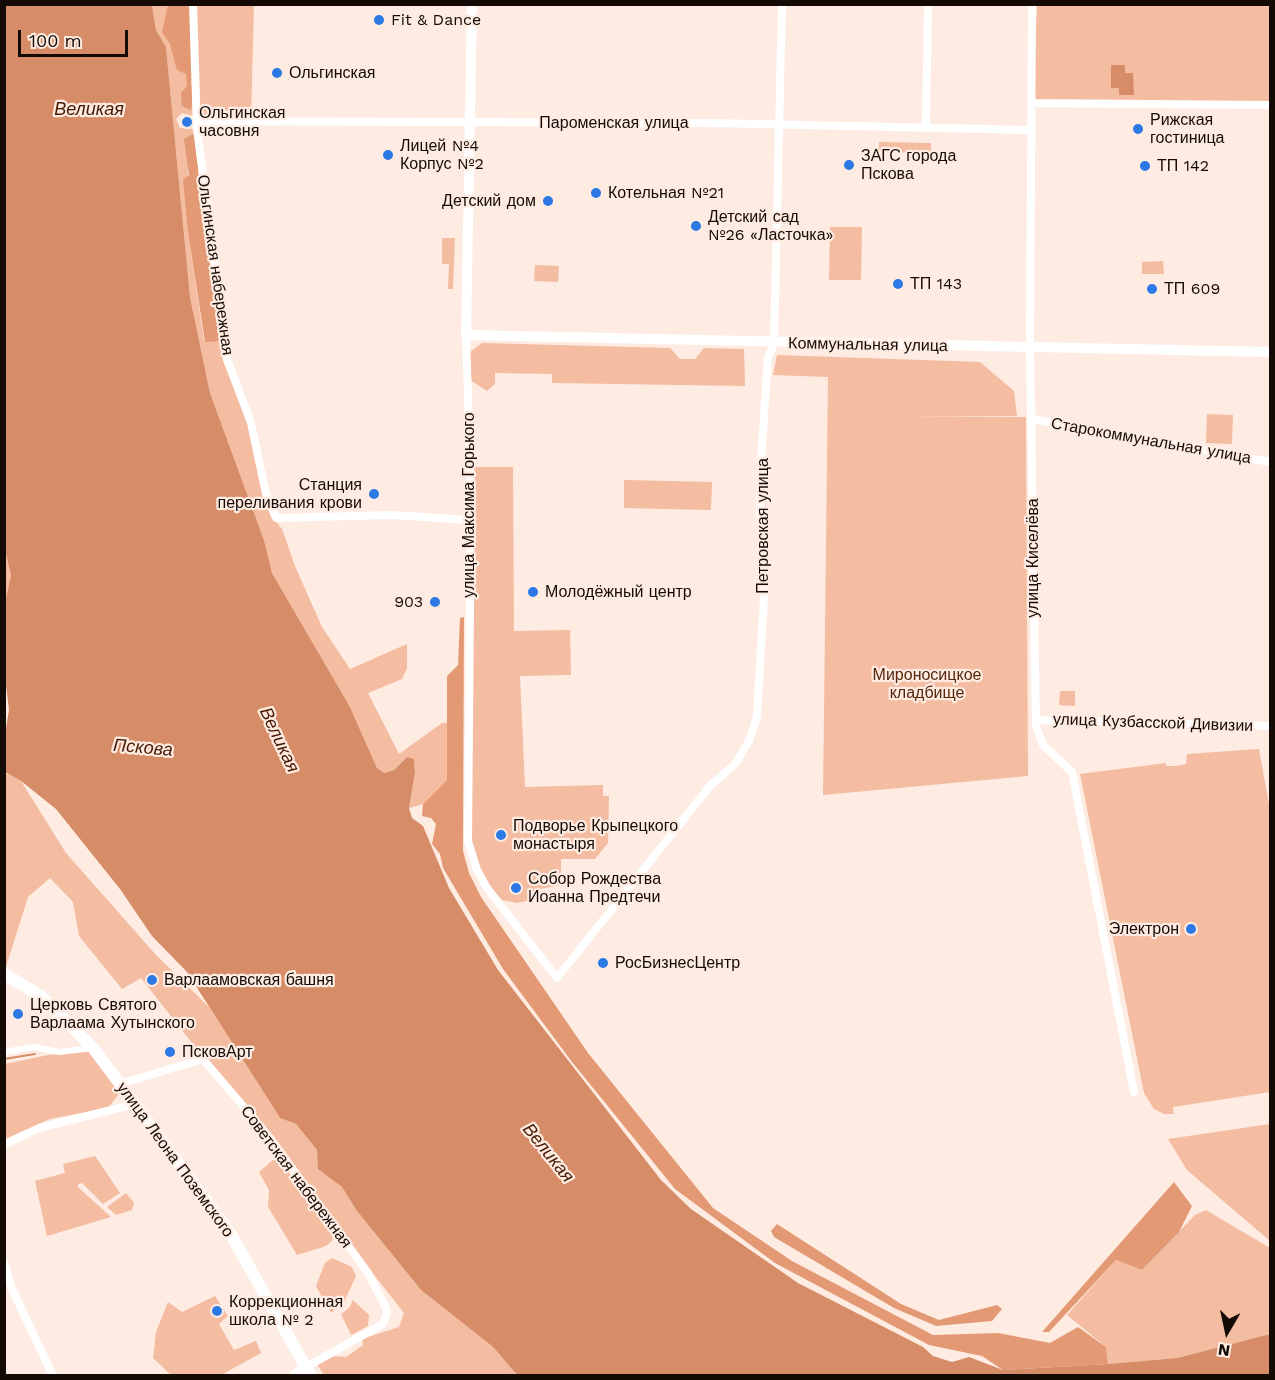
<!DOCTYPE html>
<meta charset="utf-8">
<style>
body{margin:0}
#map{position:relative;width:1275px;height:1380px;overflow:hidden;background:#feebe2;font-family:"Work Sans",sans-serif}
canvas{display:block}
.frame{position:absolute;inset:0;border:6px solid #140b06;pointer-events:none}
.north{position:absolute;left:1197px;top:1302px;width:60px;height:60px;-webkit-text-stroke:4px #feebe2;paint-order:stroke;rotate:189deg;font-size:16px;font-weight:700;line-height:24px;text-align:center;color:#140b06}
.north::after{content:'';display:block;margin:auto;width:21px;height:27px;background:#140b06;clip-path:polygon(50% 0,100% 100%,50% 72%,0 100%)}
.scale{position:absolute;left:18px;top:30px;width:110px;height:27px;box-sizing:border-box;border:3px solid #140b06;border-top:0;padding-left:8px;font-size:18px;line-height:21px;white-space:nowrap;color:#140b06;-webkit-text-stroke:4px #feebe2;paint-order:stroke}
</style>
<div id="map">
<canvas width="1275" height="1380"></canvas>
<div class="frame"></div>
<div class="north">N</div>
<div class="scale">100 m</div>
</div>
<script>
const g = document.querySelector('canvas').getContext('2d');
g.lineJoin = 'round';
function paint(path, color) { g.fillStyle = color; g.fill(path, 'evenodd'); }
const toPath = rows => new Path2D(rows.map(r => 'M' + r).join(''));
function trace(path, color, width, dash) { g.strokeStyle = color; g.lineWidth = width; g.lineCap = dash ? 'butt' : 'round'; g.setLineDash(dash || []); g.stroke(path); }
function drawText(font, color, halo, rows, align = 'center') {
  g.font = font + ' "Work Sans",sans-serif'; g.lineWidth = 4.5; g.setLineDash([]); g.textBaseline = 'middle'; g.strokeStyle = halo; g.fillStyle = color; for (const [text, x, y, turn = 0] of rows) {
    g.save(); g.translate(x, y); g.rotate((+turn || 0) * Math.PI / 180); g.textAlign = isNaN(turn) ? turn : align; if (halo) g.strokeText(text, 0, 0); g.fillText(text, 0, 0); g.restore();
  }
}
paint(toPath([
 [152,5,254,5,251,118,198,117,182,113,176,119,180,128,195,129,188,163,188,232,204,341,220,341,223,361,248,423,263,494,273,518,282,529,295,566,322,627,350,669,407,644,407,668,402,679,368,693,399,754,442,723,447,723,447,780,423,804,409,808,415,773,414,759,407,757,394,770,383,773,377,768,350,707,272,573,264,540,210,393,190,297,166,47,156,30],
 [1037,5,1270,5,1270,103,1033,101],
 [879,142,931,143,931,153,879,152],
 [830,227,862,227,861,280,829,280],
 [442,238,455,238,453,289,448,289,449,264,442,264],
 [1163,261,1164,274,1142,274,1142,262],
 [535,265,559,266,558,282,534,281],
 [482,343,670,348,680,359,695,359,704,348,744,349,745,386,552,383,552,374,495,373,495,384,487,391,470,380,470,352],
 [777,355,980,362,1014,391,1017,416,901,416,1026,417,1028,776,823,795,828,377,773,375],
 [1207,414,1233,415,1232,444,1206,443],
 [469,467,513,467,514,631,570,630,571,675,520,676,525,787,603,785,603,796,609,796,608,843,595,859,561,859,561,885,535,890,536,899,517,903,502,900,490,890,479,867,471,842],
 [624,480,712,482,711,510,624,508],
 [4,546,11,575,5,609,4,609],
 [1060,691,1075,691,1075,706,1059,705],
 [1259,749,1270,810,1270,1092,1173,1107,1174,1114,1164,1114,1154,1109,1144,1093,1080,774,1166,763,1166,766,1176,766,1186,764,1187,754],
 [4,772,21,781,66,853,156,955,209,1007,280,1118,296,1124,317,1150,319,1169,342,1187,357,1211,421,1290,493,1347,517,1375,324,1375,316,1363,331,1356,346,1357,363,1345,362,1339,399,1327,404,1313,141,978,122,989,79,936,73,902,50,878,28,897,5,970],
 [92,1051,121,1091,108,1108,50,1119,5,1139,5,1064,48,1055],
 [1270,1124,1270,1241,1187,1170,1168,1139],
 [95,1156,120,1193,103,1204,82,1183,78,1184,78,1187,111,1217,47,1236,35,1181,65,1173,63,1164],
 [273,1160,279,1160,333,1229,332,1241,326,1246,297,1255,268,1207,269,1190,259,1172],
 [126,1193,134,1203,132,1210,116,1215,107,1207],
 [1206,1210,1270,1248,1270,1334,1177,1358,1108,1364,1106,1347,1067,1315,1116,1260,1142,1270,1195,1215],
 [332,1258,352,1267,356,1276,344,1302,331,1313,316,1286,325,1263],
 [215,1296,228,1316,219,1324,234,1350,256,1341,261,1353,221,1375,171,1375,153,1358,156,1332,168,1302,182,1312],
 [353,1300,369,1315,368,1326,351,1335,341,1314,349,1308]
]), '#f4bca0');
paint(toPath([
 [168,5,190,6,193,70,191,82,194,93,191,110,182,106,181,93,187,86,186,74,177,70,170,44,162,32],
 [195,133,203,224,222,335,220,341,205,342,188,232,183,180,189,175,184,139],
 [464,617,463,851,469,873,481,897,588,1053,713,1208,792,1261,933,1335,998,1333,1050,1343,1078,1327,1106,1347,1108,1364,1003,1370,982,1356,929,1345,775,1263,675,1189,572,1062,503,969,443,868,440,854,432,844,436,824,431,818,422,816,423,804,447,780,447,676,458,665,460,618],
 [1174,1182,1192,1206,1179,1232,1142,1270,1116,1260,1049,1332,1042,1332],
 [777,1224,901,1304,939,1320,997,1305,1002,1309,992,1321,936,1326,894,1308,774,1237,771,1231]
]), '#e39973');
paint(toPath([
 [5,4,152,5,156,30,166,47,190,297,210,393,264,540,272,573,350,707,377,768,384,773,394,770,407,757,414,759,415,773,409,808,412,818,423,826,449,888,498,970,661,1180,691,1209,798,1283,923,1347,933,1356,952,1362,969,1357,1003,1370,1108,1364,1177,1358,1270,1334,1270,1375,517,1375,493,1347,421,1290,357,1211,342,1187,318,1169,317,1150,296,1124,280,1118,187,972,152,936,120,889,56,809,21,781,5,772,5,734,9,710,5,677,4,609,11,575,4,546],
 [1111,65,1125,65,1125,73,1133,73,1134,95,1119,95,1119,88,1111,88]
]), '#d68d67');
trace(toPath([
 [4,1059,35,1054]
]), '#d68d67', 2);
trace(toPath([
 [4,1052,34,1047,59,1052,93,1048]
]), '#fff', 6);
trace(toPath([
 [193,4,197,129,227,359,251,423,266,494,276,518,392,515,470,520],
 [1032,4,1030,349,1036,725,1043,745,1072,772,1134,1092],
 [1031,103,1270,105],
 [198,121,712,123,1031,130],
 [926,128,928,4],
 [466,335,471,491,468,841,477,870,487,888,557,978,710,786,735,764,749,741,757,717,765,580,760,513,761,461,768,358,774,343,782,4],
 [1032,419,1270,462],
 [1036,720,1270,726],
 [120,1084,203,1059,271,1139,368,1273,385,1306,387,1313,383,1324,306,1367],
 [4,1145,39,1128,135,1104],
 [4,1262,12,1289,53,1376]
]), '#fff', 8);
trace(toPath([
 [472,4,466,335,1270,352],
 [293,1376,306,1367]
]), '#fff', 10);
trace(toPath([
 [4,974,41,996,93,1048,117,1080,230,1233,311,1376]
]), '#fff', 12);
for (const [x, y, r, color] of [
 [379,20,6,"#2b79e5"],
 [277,73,6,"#2b79e5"],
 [187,122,6,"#2b79e5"],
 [1138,129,6,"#2b79e5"],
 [388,155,6,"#2b79e5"],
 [849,165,6,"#2b79e5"],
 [1145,166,6,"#2b79e5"],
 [596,193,6,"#2b79e5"],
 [548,201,6,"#2b79e5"],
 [696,226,6,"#2b79e5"],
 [898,284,6,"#2b79e5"],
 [1152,289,6,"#2b79e5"],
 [374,494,6,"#2b79e5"],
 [533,592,6,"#2b79e5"],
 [435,602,6,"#2b79e5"],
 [501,835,6,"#2b79e5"],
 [516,888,6,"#2b79e5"],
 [1191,929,6,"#2b79e5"],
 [603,963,6,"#2b79e5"],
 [152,980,6,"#2b79e5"],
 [18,1014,6,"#2b79e5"],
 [170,1052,6,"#2b79e5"],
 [217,1311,6,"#2b79e5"]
]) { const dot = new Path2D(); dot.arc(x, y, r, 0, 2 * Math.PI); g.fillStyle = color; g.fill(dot); trace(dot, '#feebe2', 2); }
drawText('16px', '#140b06', '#feebe2', [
 ["Fit & Dance",391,20],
 ["Ольгинская",289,73],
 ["Ольгинская",199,113],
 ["часовня",199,131],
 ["Рижская",1150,120],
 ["гостиница",1150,138],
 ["Лицей №4",400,146],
 ["Корпус №2",400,164],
 ["ЗАГС города",861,156],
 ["Пскова",861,174],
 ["ТП 142",1157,166],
 ["Котельная №21",608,193],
 ["Детский дом",536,201,"right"],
 ["Детский сад",708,217],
 ["№26 «Ласточка»",708,235],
 ["ТП 143",910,284],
 ["ТП 609",1164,289],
 ["Станция",362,485,"right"],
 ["переливания крови",362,503,"right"],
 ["Молодёжный центр",545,592],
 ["903",423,602,"right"],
 ["Подворье Крыпецкого",513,826],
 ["монастыря",513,844],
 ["Собор Рождества",528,879],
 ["Иоанна Предтечи",528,897],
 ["Электрон",1179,929,"right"],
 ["РосБизнесЦентр",615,963],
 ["Варлаамовская башня",164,980],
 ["Церковь Святого",30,1005],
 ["Варлаама Хутынского",30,1023],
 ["ПсковАрт",182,1052],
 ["Коррекционная",229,1302],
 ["школа № 2",229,1320]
], 'left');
drawText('16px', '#140b06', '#feebe2', [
 ["Пароменская улица",614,123],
 ["Ольгинская набережная",215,265,82],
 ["Коммунальная улица",868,345,1],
 ["Старокоммунальная улица",1151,441,10],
 ["улица Максима Горького",469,505,-90],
 ["Петровская улица",763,526,-90],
 ["улица Киселёва",1033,558,-90],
 ["улица Кузбасской Дивизии",1153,723,2],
 ["улица Леона Поземского",175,1160,54],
 ["Советская набережная",296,1177,53]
]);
drawText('16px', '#56270a', '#feebe2', [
 ["Мироносицкое",927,675],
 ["кладбище",927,693]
]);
drawText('italic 18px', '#471900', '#feebe2', [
 ["Великая",89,110],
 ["Великая",279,740,65],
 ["Пскова",143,748,5],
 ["Великая",548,1153,51]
]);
</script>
